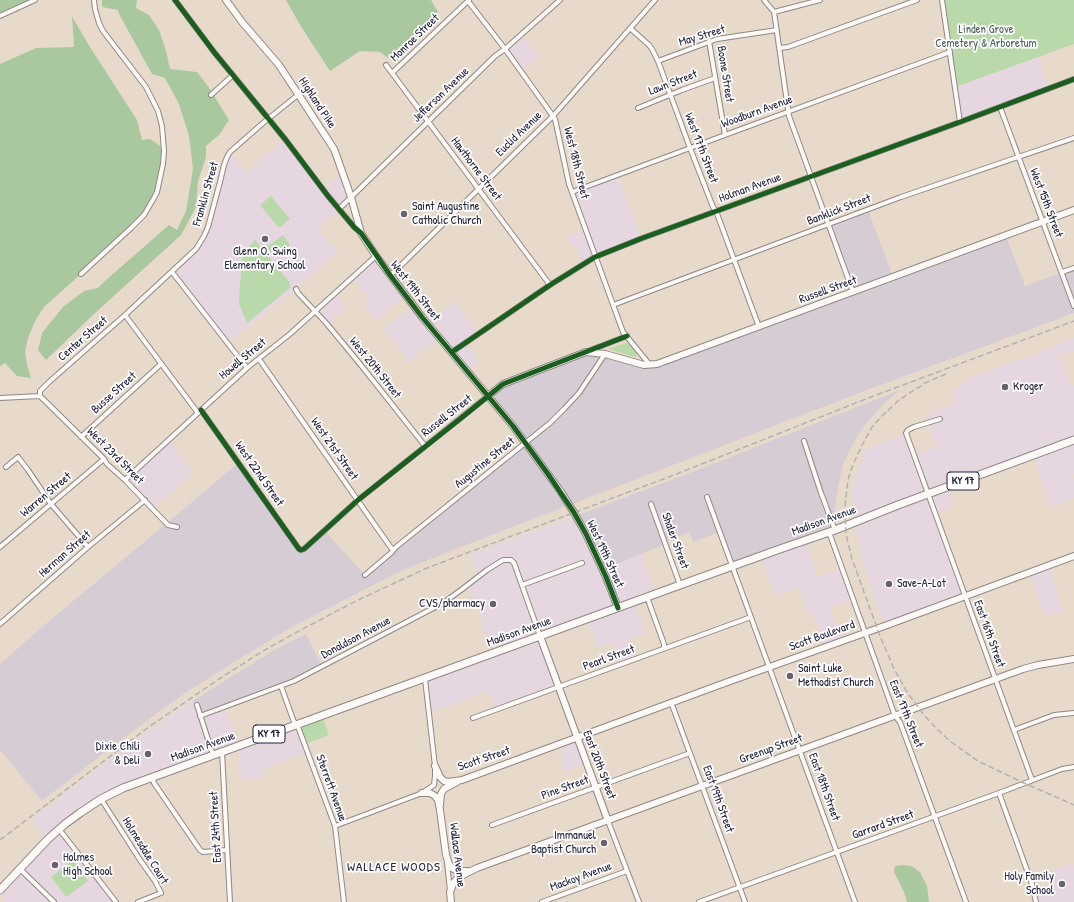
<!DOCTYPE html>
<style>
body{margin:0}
canvas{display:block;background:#e8dacb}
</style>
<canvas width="1074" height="902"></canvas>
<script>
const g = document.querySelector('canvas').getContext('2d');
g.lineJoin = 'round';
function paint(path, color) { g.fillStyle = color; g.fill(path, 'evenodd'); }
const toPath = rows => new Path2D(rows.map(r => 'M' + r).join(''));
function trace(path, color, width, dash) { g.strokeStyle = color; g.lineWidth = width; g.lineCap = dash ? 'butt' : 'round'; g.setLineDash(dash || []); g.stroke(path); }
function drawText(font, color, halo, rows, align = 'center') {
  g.font = font + ' "Patrick Hand",sans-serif'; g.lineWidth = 3.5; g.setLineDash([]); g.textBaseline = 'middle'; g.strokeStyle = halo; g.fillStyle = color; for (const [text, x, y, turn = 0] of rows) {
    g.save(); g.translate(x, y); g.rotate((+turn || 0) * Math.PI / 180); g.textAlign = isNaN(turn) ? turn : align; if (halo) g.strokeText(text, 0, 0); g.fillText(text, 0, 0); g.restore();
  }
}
paint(toPath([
 [521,34,539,55,521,71,505,49],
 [1039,57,1049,88,960,122,955,87],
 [285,139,323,189,343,173,351,197,318,229,339,254,333,255,296,289,227,343,172,272,188,256,204,236,230,152,246,172],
 [618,175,640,239,584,263,567,236,585,229,572,192],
 [376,256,406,296,376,320,364,305,369,299,352,278],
 [335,293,346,307,327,324,315,311],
 [454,299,477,334,466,342,479,363,467,371,439,337,409,362,383,329,414,305,422,317,441,313,448,308],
 [1074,337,1074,351,1059,357,1069,383,1073,385,1074,387,1074,474,1072,475,1074,481,1074,498,1051,507,1033,455,946,487,953,507,935,514,965,596,885,626,869,582,853,523,859,520,851,491,865,450,906,433,914,455,936,447,924,416,956,402,952,391,975,376,1028,357],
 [169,439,193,473,153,509,125,480],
 [576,516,603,570,642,554,656,593,634,602,646,633,628,640,635,659,621,664,613,641,598,648,587,619,540,636,558,687,496,709,489,691,429,713,425,679,493,654,483,628,481,619,468,584,477,577,471,554],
 [805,540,817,577,842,568,853,599,830,608,841,641,826,647,813,614,809,615,798,587,775,596,760,556],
 [1049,565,1064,612,1045,615,1029,573],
 [193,701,199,717,225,707,238,739,239,745,297,724,308,752,264,769,264,778,241,779,239,746,123,788,59,829,116,902,6,902,0,894,0,890,48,839,31,820,148,731],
 [577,737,587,763,563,772,561,765,564,763,558,744],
 [1073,863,1074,873,1074,902,1036,902,1033,888,1042,885,1058,882,1055,870]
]), '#e6d6e0');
paint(toPath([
 [868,210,893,277,1006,236,1025,286,1074,268,1074,313,862,392,466,545,408,568,373,585,294,626,242,657,185,693,129,734,42,801,0,750,0,664,42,627,167,523,238,463,301,550,324,530,364,574,524,444,488,396,495,389,586,352,650,365,852,292,828,224],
 [900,390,888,400,872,417,865,425,852,445,843,465,838,488,835,505,835,530,732,566,720,532,693,542,689,532,665,542,665,544,603,570,576,516,695,471],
 [306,634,322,667,294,681,198,717,193,701,234,675,276,649]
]), '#d6ccd3');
paint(toPath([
 [942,0,1074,0,1074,44,955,87],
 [271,196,290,219,279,228,260,205],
 [283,235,290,245,274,257,267,247],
 [255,240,290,283,290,288,247,323,239,304,239,299,242,259,243,253],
 [626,343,629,344,637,353,636,357,635,357,608,349],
 [322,715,329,735,305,744,297,724],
 [73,860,88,881,66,897,51,877]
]), '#bad9ab');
paint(toPath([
 [0,0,35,0,0,16],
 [102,0,137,0,136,8,149,15,159,30,166,51,170,69,197,72,208,86,229,120,219,135,206,146,206,157,198,181,196,207,181,235,94,314,46,360,38,350,42,333,63,307,84,291,98,288,106,280,169,225,177,230,186,211,193,169,189,136,179,104,165,78,152,74,119,14,118,10,102,7],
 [286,0,431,0,438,12,431,26,395,63,380,52,360,51,330,71,300,25],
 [72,16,88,44,137,120,142,140,150,139,159,145,164,151,157,192,144,215,81,274,44,307,35,321,28,338,25,352,27,364,31,378,17,376,5,363,0,366,0,64,36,48,74,47],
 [903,865,911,866,920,872,927,886,929,902,907,902,904,892,894,872,895,866]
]), '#aac89f');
const street = toPath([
 [175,0,214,52,285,139,328,196,354,227,360,232],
 [764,0,774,12,789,116,853,292],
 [942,0,960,122],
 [468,1,505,49,555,119,569,184,623,332,650,365],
 [774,12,820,0],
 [0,16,35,0],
 [630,28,649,45,652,49,658,61,690,148,713,207,716,211,759,327],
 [709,41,725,135],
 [780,48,788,47,917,0],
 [658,61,717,39,777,30],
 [386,65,550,285],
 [392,73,469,0],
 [211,95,233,75],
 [1000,107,1074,306],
 [638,108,682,90,715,78],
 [572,192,725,135,950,52],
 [339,209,495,56,505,49,560,0],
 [172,272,247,368],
 [1062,272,1074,268],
 [81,274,131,228,144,215,154,198,157,192,163,164,164,151,162,126,158,111,146,87,103,31,99,23,95,9,94,0],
 [390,275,394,272,553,116,655,0],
 [296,289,298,293,327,324,360,364,425,446],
 [613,305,901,197,1074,138],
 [125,315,198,413],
 [588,351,627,336],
 [452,352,550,285,595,257,640,239,960,122,1074,79],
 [259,359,370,518,389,545,393,550],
 [40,396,40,391,49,382,125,315,196,249,204,236,208,227,220,182,224,165,227,157,230,152,263,123,299,94],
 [40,396,104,459,107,464,125,480,168,525,177,527],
 [0,398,40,396],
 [201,410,299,549,301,550,304,549,358,500,488,396],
 [940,419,914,427,908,430,906,433,1032,780],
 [81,437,161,364],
 [804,441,821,493,835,530],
 [6,467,18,457,28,470,51,504,88,547],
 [125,480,247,368,290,334,376,256],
 [707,497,855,902],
 [651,504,680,585],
 [829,532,895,716,900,722,966,902],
 [0,547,104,459],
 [365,575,391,553,396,547,550,423,564,409,579,393,605,354],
 [522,585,582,563],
 [647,597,664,644,664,648],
 [0,624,88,547,145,500],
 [281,686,294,722,297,724,335,826,344,902],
 [671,702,745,902],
 [197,705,213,755],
 [200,716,294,681,443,603,461,590,487,570,503,560,511,560,514,563,540,636],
 [473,718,751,617],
 [1014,730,1054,715,1074,713],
 [222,752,230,902],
 [152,777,154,783,200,850,203,852,227,850],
 [999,793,1032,884,1036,902],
 [101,799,140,860,155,881,161,893,138,902],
 [608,821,639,902],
 [492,825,690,753],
 [335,826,422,793,434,785,435,776,435,766,425,679],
 [59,829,116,902],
 [447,862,450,891],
 [20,869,54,902],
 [542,902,627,871],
 [699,902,999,793,1062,769,1074,767]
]);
const secondary = toPath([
 [226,0,242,22,279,65,334,149,337,157,351,197,361,233,376,256,422,317,513,426,561,492],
 [488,396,503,384,586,352,605,354,644,365,657,364,1074,210],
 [586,534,606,577,618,608],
 [540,636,608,821],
 [435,766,440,777,444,781,448,782,462,780,722,684,890,624,1074,556],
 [422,793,430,793,435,796,438,800,440,810,446,855,449,864,452,868,457,871,468,871],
 [440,805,441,794,444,789,457,782],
 [451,902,450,892,454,882,459,877,477,868,1023,669,1038,665,1074,659]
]);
const primary = toPath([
 [0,890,48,839,65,824,80,813,101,799,123,788,680,585,780,549,835,530,898,505,1074,440]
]);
trace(street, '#8e8884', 6);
trace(secondary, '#8e8884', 8);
trace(primary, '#8e8884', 9);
trace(street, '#fcf9f7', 4);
trace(secondary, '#fcf9f7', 6);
trace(primary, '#fcf9f7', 7);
trace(toPath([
 [946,374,925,383,899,400,881,417,872,427,861,447,852,467,848,480,845,506,846,534,852,559,880,636,894,669,907,692,924,715,935,727,951,742,978,761,1024,783,1074,805],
 [0,840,146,729,219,679,263,651,297,632,356,601,427,568,674,475,871,397,1074,321]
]), '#b3b1b2', 1.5, [6, 3]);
const secondaryBridge = toPath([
 [561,492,573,511,586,534]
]);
trace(secondaryBridge, '#8e8884', 8, []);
trace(secondaryBridge, '#fcf9f7', 6);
trace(toPath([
 [175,0,214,52,285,139,328,196,354,227,361,233,390,275,422,317,513,426,548,474,573,511,586,534,606,577,618,608],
 [452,352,550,285,595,257,640,239,960,122,1074,79],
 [201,410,299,549,301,550,304,549,358,500,465,415,503,384,627,336]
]), '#1b5e20', 5);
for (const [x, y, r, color] of [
 [404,214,4,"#67626d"],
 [265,239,4,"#67626d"],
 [1005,387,4,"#67626d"],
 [889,584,4,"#67626d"],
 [493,604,4,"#67626d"],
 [790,676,4,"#67626d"],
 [148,754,4,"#67626d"],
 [604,843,4,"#67626d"],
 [55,865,4,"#67626d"],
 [1062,884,4,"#67626d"]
]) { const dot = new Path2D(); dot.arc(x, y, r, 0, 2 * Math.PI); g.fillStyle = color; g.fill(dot); trace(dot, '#fff', 1.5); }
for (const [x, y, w] of [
 [963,481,32],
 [269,734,32]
]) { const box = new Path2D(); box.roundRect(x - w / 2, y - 9, w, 18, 3); g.fillStyle = '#fff'; g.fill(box); trace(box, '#22223b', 1); }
drawText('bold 11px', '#22223b', null, [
 ["KY 17",963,481],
 ["KY 17",269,734]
]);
drawText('12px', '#4a6259', '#fff', [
 ["Linden Grove",986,30],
 ["Cemetery & Arboretum",986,44]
]);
drawText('12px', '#22223b', '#fff', [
 ["May Street",702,36,-17],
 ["Monroe Street",415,38,-44],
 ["Boone Street",725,74,81],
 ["Lawn Street",673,83,-21],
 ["Jefferson Avenue",441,95,-44],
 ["Highland Pike",317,103,57],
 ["Woodburn Avenue",757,112,-20],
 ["Euclid Avenue",519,134,-44],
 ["West 17th Street",701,148,69],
 ["West 18th Street",576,163,76],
 ["Hawthorne Street",476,169,53],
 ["Holman Avenue",750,188,-20],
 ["Franklin Street",206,194,-74],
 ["West 15th Street",1046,203,69],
 ["Banklick Street",839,210,-21],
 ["Russell Street",828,290,-20],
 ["West 19th Street",415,291,52],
 ["Center Street",83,339,-41],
 ["Howell Street",243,359,-40],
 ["West 20th Street",375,368,51],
 ["Busse Street",114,393,-42],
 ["Russell Street",447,416,-38],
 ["West 21st Street",334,449,55],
 ["West 23rd Street",115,456,45],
 ["Augustine Street",485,463,-39],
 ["West 22nd Street",259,474,55],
 ["Warren Street",46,495,-40],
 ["Madison Avenue",824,521,-20],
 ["Shaler Street",675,541,70],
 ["Herman Street",65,554,-41],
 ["West 19th Street",605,554,65],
 ["Madison Avenue",519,632,-20],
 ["East 16th Street",989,634,70],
 ["Scott Boulevard",822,636,-20],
 ["Donaldson Avenue",356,638,-28],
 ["Pearl Street",609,658,-20],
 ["East 17th Street",906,714,68],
 ["Madison Avenue",203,747,-20],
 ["Greenup Street",771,749,-20],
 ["Scott Street",484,759,-19],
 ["East 20th Street",599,765,69],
 ["East 18th Street",824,787,70],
 ["Sterrett Avenue",331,788,70],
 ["Pine Street",565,788,-20],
 ["East 19th Street",718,799,70],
 ["Garrard Street",883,825,-20],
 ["East 24th Street",216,827,-93],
 ["Holmesdale Court",145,851,58],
 ["Wallace Avenue",457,855,83],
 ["Mackoy Avenue",581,877,-20]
]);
drawText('12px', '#22223b', '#fff', [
 ["Saint Augustine",412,207],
 ["Catholic Church",412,221],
 ["Glenn O. Swing",265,252,"center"],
 ["Elementary School",265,266,"center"],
 ["Kroger",1013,387],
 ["Save-A-Lot",897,584],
 ["CVS/pharmacy",485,604,"right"],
 ["Saint Luke",798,669],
 ["Methodist Church",798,683],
 ["Dixie Chili",140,747,"right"],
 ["& Deli",140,761,"right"],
 ["Immanuel",596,836,"right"],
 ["Baptist Church",596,850,"right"],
 ["Holmes",63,858],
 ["High School",63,872],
 ["Holy Family",1054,877,"right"],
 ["School",1054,891,"right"]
], 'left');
g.letterSpacing = '1px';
drawText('13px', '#22223b', '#fff', [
 ["WALLACE WOODS",394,868]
]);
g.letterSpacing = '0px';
</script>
